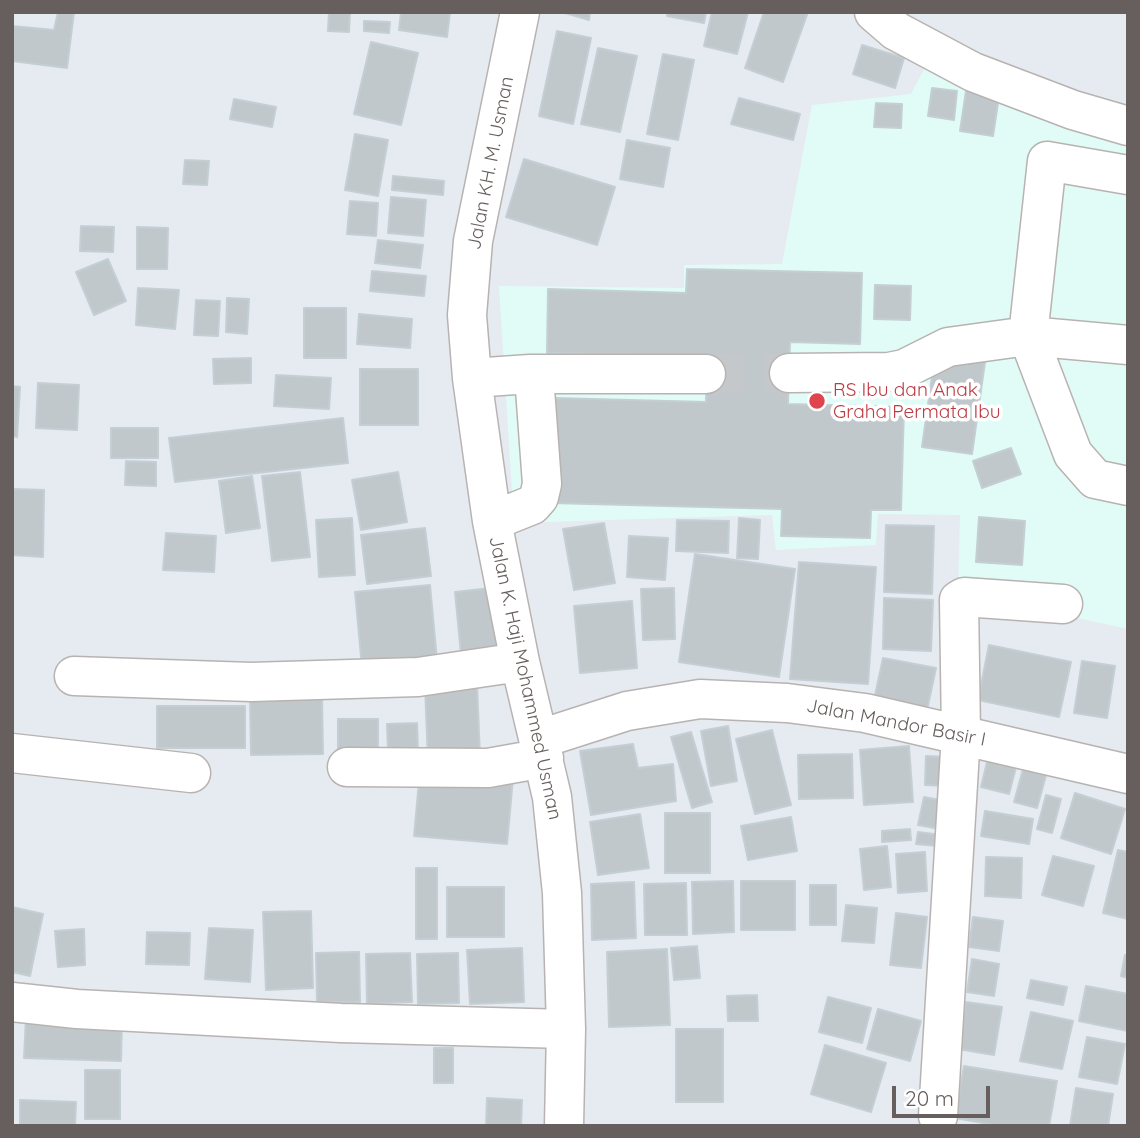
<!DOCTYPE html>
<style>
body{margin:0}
#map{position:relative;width:1140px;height:1138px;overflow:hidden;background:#e5ebf0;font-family:Quicksand,sans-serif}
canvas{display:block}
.frame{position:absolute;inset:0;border:14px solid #665f5d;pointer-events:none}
.scale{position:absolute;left:892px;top:1086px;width:98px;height:32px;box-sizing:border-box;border:4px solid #665f5d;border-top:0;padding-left:9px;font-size:21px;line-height:24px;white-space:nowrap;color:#665f5d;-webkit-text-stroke:5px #fff;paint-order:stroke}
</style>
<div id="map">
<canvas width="1140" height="1138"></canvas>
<div class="frame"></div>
<div class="scale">20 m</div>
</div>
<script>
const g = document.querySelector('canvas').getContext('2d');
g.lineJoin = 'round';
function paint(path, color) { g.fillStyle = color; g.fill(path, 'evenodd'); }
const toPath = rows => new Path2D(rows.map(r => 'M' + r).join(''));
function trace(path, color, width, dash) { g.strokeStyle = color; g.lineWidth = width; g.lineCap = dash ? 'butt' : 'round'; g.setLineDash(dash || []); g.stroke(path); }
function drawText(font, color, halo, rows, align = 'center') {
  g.font = font + ' Quicksand,sans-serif'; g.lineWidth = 7; g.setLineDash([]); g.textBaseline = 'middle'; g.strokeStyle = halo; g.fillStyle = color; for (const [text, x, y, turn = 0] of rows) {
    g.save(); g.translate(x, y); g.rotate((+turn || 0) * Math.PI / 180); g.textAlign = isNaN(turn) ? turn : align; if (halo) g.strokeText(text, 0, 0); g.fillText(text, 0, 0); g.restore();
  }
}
paint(toPath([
 [928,62,1128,125,1128,629,958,592,960,515,878,514,876,545,776,550,772,515,514,523,499,286,684,288,684,265,782,264,812,105,911,94]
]), '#e1fcf6');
const building = toPath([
 [58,12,74,12,67,68,12,61,12,26,54,30,58,12],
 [329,12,350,12,349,32,328,31,329,12],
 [401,12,450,12,447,37,399,30,401,12],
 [562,12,590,12,589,20,562,12],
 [668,12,706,12,704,23,667,16,668,12],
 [712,12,748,12,737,54,704,46,712,12],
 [764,12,808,12,783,82,745,68,764,12],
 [364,21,390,22,389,33,364,31,364,21],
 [557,31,591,38,573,124,539,116,557,31],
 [371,42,418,53,401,125,354,114,371,42],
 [862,45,904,58,895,88,853,74,862,45],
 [598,48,637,56,620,132,581,124,598,48],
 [663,54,694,60,678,140,647,134,663,54],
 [932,88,957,91,954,120,928,116,932,88],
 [966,91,999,96,993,136,960,131,966,91],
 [739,98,800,114,793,140,731,124,739,98],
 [234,99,276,107,272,127,230,119,234,99],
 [876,103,902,104,901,128,874,127,876,103],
 [355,134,388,140,378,196,345,190,355,134],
 [627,140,670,148,663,187,620,179,627,140],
 [524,159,615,187,597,245,506,217,524,159],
 [185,160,209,161,207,185,183,184,185,160],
 [393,176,444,181,443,195,392,190,393,176],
 [391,197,426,200,423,236,388,233,391,197],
 [350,201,378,203,376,236,347,234,350,201],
 [81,226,114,227,113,252,80,251,81,226],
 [137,227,168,228,167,269,137,269,137,227],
 [378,240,423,245,420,268,375,263,378,240],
 [108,259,126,301,94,315,76,272,108,259],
 [687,269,862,273,860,344,790,342,788,404,904,407,901,510,871,510,870,538,781,536,782,509,551,503,554,398,706,402,707,356,547,353,548,289,686,293,687,269],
 [372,271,426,276,424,296,370,291,372,271],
 [875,285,911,286,910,320,874,319,875,285],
 [138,288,179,290,175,329,136,325,138,288],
 [227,298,249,299,247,334,226,332,227,298],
 [196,300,220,301,218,336,194,335,196,300],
 [304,308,346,308,346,358,304,358,304,308],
 [359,314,412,319,410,348,357,344,359,314],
 [935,355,985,362,972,454,922,447,935,355],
 [251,358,251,383,214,384,213,359,251,358],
 [360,369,418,369,418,425,360,425,360,369],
 [276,375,331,378,329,409,274,406,276,375],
 [38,383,79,385,77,430,36,428,38,383],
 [12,386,20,387,17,437,12,436,12,386],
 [343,418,348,463,175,482,169,438,343,418],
 [111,428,158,428,158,458,111,458,111,428],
 [1011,448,1021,474,982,488,973,461,1011,448],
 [126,461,156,462,156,486,125,485,126,461],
 [300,472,310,557,272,561,262,476,300,472],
 [398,472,407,522,361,530,352,480,398,472],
 [252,476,260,528,226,533,219,481,252,476],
 [12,489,44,490,43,557,12,555,12,489],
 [979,517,1025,521,1022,565,976,562,979,517],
 [352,518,355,575,319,577,316,520,352,518],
 [739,518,760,520,758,559,737,558,739,518],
 [677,520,729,521,728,553,676,551,677,520],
 [604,523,615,583,574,590,563,529,604,523],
 [886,525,934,526,932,594,884,592,886,525],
 [425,528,431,576,367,584,361,535,425,528],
 [166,533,216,536,214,572,163,570,166,533],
 [629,536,668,538,665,580,627,577,629,536],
 [695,554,795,569,779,677,679,662,695,554],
 [799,562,876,567,868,684,790,679,799,562],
 [430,585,437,660,362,667,355,592,430,585],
 [491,588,498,661,462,664,455,592,491,588],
 [674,588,675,639,643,640,641,589,674,588],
 [884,598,933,600,931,651,883,649,884,598],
 [632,601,637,668,580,673,574,606,632,601],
 [989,645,1071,662,1059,717,978,700,989,645],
 [883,658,936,668,927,710,874,700,883,658],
 [1082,661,1115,666,1107,718,1074,713,1082,661],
 [477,684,480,758,428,761,425,686,477,684],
 [322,697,323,754,251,755,250,698,322,697],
 [157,706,245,706,245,748,157,748,157,706],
 [338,719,378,719,378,751,338,751,338,719],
 [417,723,418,751,388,752,387,724,417,723],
 [728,726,737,781,711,786,701,731,728,726],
 [772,730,791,805,755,814,736,739,772,730],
 [691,732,712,802,692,808,671,737,691,732],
 [633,744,638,768,673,764,676,801,591,815,580,751,633,744],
 [991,745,1020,752,1009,794,981,787,991,745],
 [909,746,913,802,864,805,860,750,909,746],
 [852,754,853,798,799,799,798,755,852,754],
 [1027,755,1050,761,1037,808,1014,802,1027,755],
 [926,756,948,757,947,786,925,785,926,756],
 [420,770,513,778,507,844,414,836,420,770],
 [1075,793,1125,809,1111,854,1061,838,1075,793],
 [1046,795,1061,799,1052,833,1037,829,1046,795],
 [924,797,951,802,945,830,918,825,924,797],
 [985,811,1033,819,1029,844,981,836,985,811],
 [665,813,710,813,710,873,665,873,665,813],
 [640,814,649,868,598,875,590,822,640,814],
 [791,817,797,851,748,860,741,826,791,817],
 [910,829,911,840,882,842,882,831,910,829],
 [918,832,949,836,948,847,916,844,918,832],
 [887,846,891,887,864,890,860,849,887,846],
 [1118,850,1128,852,1128,919,1103,913,1118,850],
 [925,852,927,891,898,893,896,854,925,852],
 [1053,856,1094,866,1083,906,1042,895,1053,856],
 [986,857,1022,858,1021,898,985,896,986,857],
 [416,868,437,868,437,939,416,939,416,868],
 [733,881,734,932,693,934,692,882,733,881],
 [741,881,795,881,795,930,741,930,741,881],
 [634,882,636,938,592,940,591,884,634,882],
 [686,883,687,935,645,935,644,884,686,883],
 [810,885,836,885,836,925,810,925,810,885],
 [447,887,504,887,504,937,447,937,447,887],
 [846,905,877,908,874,943,842,941,846,905],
 [12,907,43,914,30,976,12,972,12,907],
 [311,911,313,988,266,990,263,912,311,911],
 [896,913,927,917,921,968,890,965,896,913],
 [973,917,1003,921,999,951,969,947,973,917],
 [209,928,253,930,250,982,205,979,209,928],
 [84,929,85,965,58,967,55,931,84,929],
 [147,932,190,933,189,965,146,964,147,932],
 [697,946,700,978,674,980,671,948,697,946],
 [522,948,524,1002,470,1004,467,950,522,948],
 [667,949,670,1025,609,1027,607,952,667,949],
 [359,952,360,1002,317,1002,316,953,359,952],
 [410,953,412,1002,367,1004,366,954,410,953],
 [458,953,459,1003,418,1004,417,954,458,953],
 [1125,955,1128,956,1128,978,1121,976,1125,955],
 [972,959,999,964,994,996,967,992,972,959],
 [1031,980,1067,987,1063,1005,1027,998,1031,980],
 [1086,986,1128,994,1128,1031,1079,1021,1086,986],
 [757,995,758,1021,728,1021,727,996,757,995],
 [828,997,871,1008,862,1043,819,1032,828,997],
 [966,1002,1002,1007,994,1055,958,1049,966,1002],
 [878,1009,921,1021,910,1061,867,1049,878,1009],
 [1031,1012,1073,1021,1062,1069,1020,1061,1031,1012],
 [26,1016,122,1019,121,1061,24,1058,26,1016],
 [676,1029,723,1029,723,1102,676,1102,676,1029],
 [1087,1037,1125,1044,1117,1084,1079,1077,1087,1037],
 [825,1045,886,1063,871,1112,811,1094,825,1045],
 [434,1048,453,1048,453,1083,434,1083,434,1048],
 [964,1066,1057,1081,1049,1126,1001,1126,955,1118,964,1066],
 [85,1070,120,1070,120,1119,85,1119,85,1070],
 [1076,1088,1113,1094,1108,1126,1070,1126,1076,1088],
 [487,1098,522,1100,521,1126,486,1126,487,1098],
 [20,1100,76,1102,75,1126,20,1126,20,1100]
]);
paint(building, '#c1c8cb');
trace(building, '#c3cfd5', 2);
trace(toPath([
 [706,374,789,373]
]), '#c5c8cb', 38, [38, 19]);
const minor = toPath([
 [520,12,473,241,467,315,472,378,492,521,520,662,552,797,562,893,566,1029,564,1126],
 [874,12,896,31,973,72,1073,110,1128,126],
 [1128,345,1028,336,1073,454,1095,479,1128,486],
 [789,373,889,372,904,369,948,347,1028,336,1047,161,1128,175],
 [472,378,530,374,706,374],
 [492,521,532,505,539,497,542,484,535,389,530,374],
 [74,676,251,682,418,677,520,662],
 [540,739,627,711,700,699,787,703,865,713,1128,774],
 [12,753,191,773],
 [347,767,488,768,544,758],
 [12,1002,77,1009,341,1023,566,1029],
 [938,1116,961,734,959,600,964,597,1063,604]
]);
trace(minor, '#b8b3b0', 41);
trace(minor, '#fff', 38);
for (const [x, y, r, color] of [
 [817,401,9,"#e0444e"]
]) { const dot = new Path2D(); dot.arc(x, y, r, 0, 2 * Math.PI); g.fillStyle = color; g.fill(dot); trace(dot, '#fff', 2.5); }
drawText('19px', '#665f5d', '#fff', [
 ["Jalan KH. M. Usman",491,163,-79],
 ["Jalan K. Haji Mohammed Usman",525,678,78],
 ["Jalan Mandor Basir I",896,723,11]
]);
drawText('19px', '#be3a42', '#fff', [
 ["RS Ibu dan Anak",833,390],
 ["Graha Permata Ibu",833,412]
], 'left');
</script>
